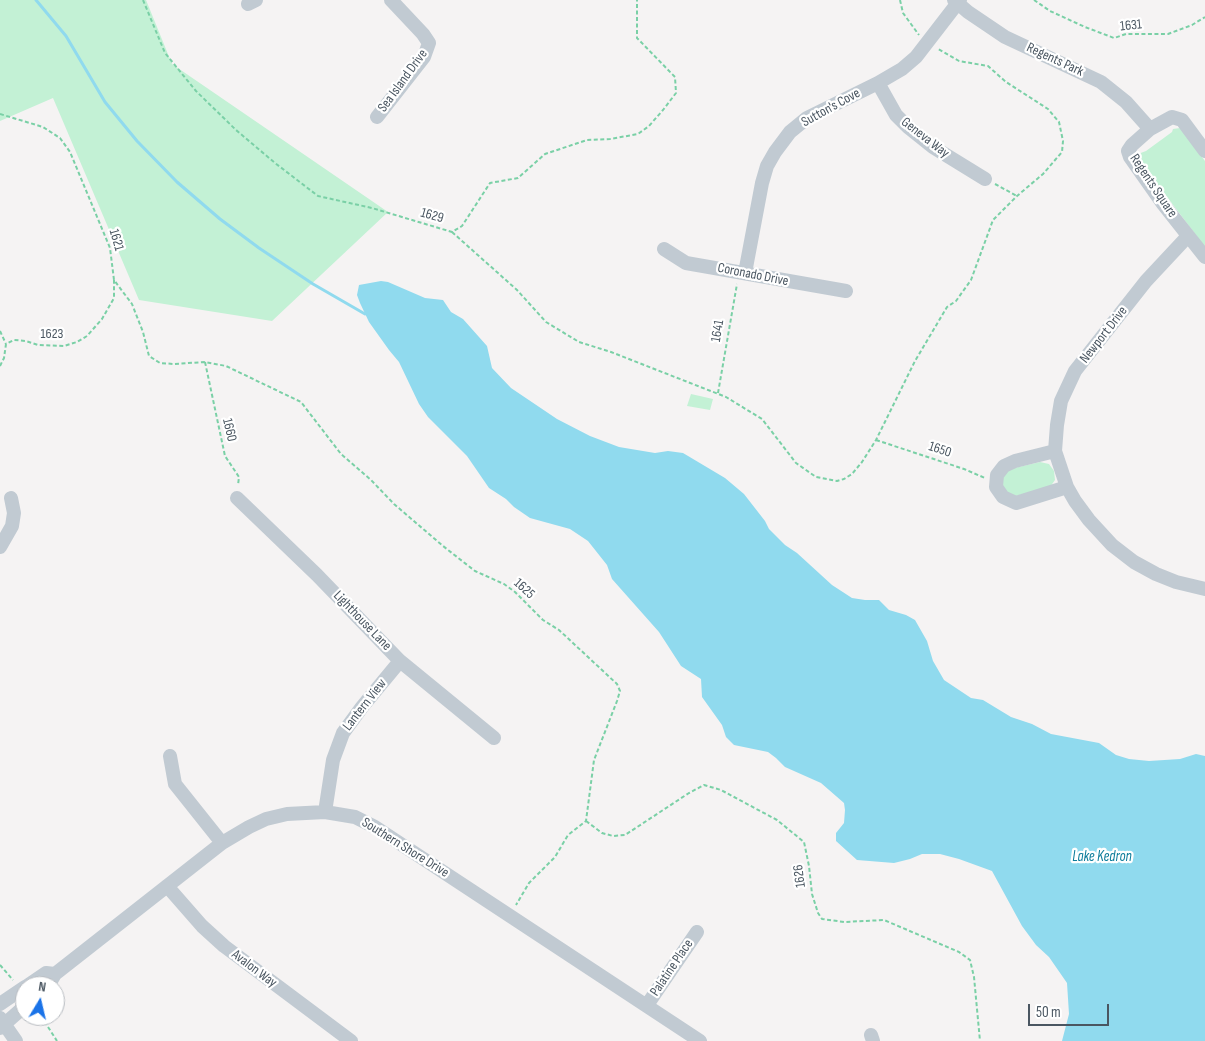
<!DOCTYPE html>
<style>
body{margin:0}
#map{position:relative;width:1205px;height:1041px;overflow:hidden;background:#f5f3f3;font-family:"Sofia Sans Condensed",sans-serif}
canvas{display:block}
.north{position:absolute;left:15px;top:976px;width:50px;height:50px;box-sizing:border-box;background:#fff;border:1px solid #b7bbc0;border-radius:50%;rotate:9deg;font-size:14px;font-weight:700;line-height:20px;text-align:center;color:#4a5661}
.north::after{content:'';display:block;margin:auto;width:18px;height:22px;background:#1a73e8;clip-path:polygon(50% 0,100% 100%,50% 72%,0 100%)}
.scale{position:absolute;left:1028px;top:1004px;width:81px;height:22px;box-sizing:border-box;border:2px solid #4a5661;border-top:0;padding-left:6px;font-size:15px;line-height:18px;white-space:nowrap;color:#4a5661;-webkit-text-stroke:4px #fff;paint-order:stroke}
</style>
<div id="map">
<canvas width="1205" height="1041"></canvas>
<div class="north">N</div>
<div class="scale">50 m</div>
</div>
<script>
const g = document.querySelector('canvas').getContext('2d');
g.lineJoin = 'round';
function paint(path, color) { g.fillStyle = color; g.fill(path, 'evenodd'); }
const toPath = rows => new Path2D(rows.map(r => 'M' + r).join(''));
function trace(path, color, width, dash) { g.strokeStyle = color; g.lineWidth = width; g.lineCap = dash ? 'butt' : 'round'; g.setLineDash(dash || []); g.stroke(path); }
function drawText(font, color, halo, rows, align = 'center') {
  g.font = font + ' "Sofia Sans Condensed",sans-serif'; g.lineWidth = 4.5; g.setLineDash([]); g.textBaseline = 'middle'; g.strokeStyle = halo; g.fillStyle = color; for (const [text, x, y, turn = 0] of rows) {
    g.save(); g.translate(x, y); g.rotate((+turn || 0) * Math.PI / 180); g.textAlign = isNaN(turn) ? turn : align; if (halo) g.strokeText(text, 0, 0); g.fillText(text, 0, 0); g.restore();
  }
}
paint(toPath([
 [0,0,146,0,172,64,388,212,272,321,139,300,53,98,0,121],
 [1180,128,1205,161,1205,247,1139,160,1138,154,1146,151,1172,132,1173,129],
 [691,394,713,399,710,410,687,406],
 [1040,462,1049,464,1054,471,1055,480,1050,487,1016,496,1007,493,1002,485,1003,476,1010,469]
]), '#c3f1d5');
paint(toPath([
 [381,281,388,282,425,298,443,300,451,312,463,319,487,346,492,368,511,388,557,419,590,436,619,447,655,453,668,451,683,453,725,478,744,494,765,521,769,529,785,545,797,553,832,585,852,598,865,600,879,600,889,610,906,615,915,620,927,641,933,661,944,680,971,698,983,700,1011,717,1032,724,1051,734,1099,743,1116,755,1129,759,1149,761,1180,759,1196,754,1205,756,1205,1041,1062,1041,1069,1014,1067,983,1049,957,1036,945,1022,926,992,871,959,859,940,854,922,854,910,859,894,863,857,860,836,841,836,833,844,823,845,810,844,803,821,783,785,767,776,758,768,752,734,745,726,737,722,725,702,697,701,679,681,666,659,632,612,579,607,565,588,541,570,529,530,518,514,507,506,499,489,488,467,456,428,417,419,404,399,362,389,350,369,322,360,303,357,295,359,285]
]), '#90daee');
trace(toPath([
 [36,0,66,36,105,102,137,141,177,182,220,219,259,248,313,284,365,314]
]), '#90daee', 3);
trace(toPath([
 [143,0,165,53,196,91,236,130,275,163,318,196,372,208,452,232,462,226,490,183,518,178,545,154,587,140,610,139,638,134,649,126,663,110,676,93,675,77,637,38,637,0],
 [900,0,903,13,919,35],
 [1034,0,1050,11,1085,27,1114,38,1126,34,1168,34,1192,25,1205,17],
 [0,114,43,127,60,138,70,152,110,248,114,280,132,304,143,332,149,356,160,363,174,364,205,362,226,366,301,402,341,454,371,480,394,504,443,546,475,571,504,584,515,592,543,620,559,630,617,684,620,691,617,701,594,760,586,821,568,835,555,857,529,883,516,905],
 [995,184,1017,196],
 [452,232,517,290,546,322,579,342,611,352,726,397,762,419,796,463,816,477,837,481,844,479,852,474,862,462,876,440,915,361,947,307,956,301,971,280,993,220,1017,196,1043,174,1062,152,1063,141,1059,122,1048,109,1006,82,988,66,959,61,938,49],
 [0,331,6,344],
 [205,362,225,456,239,477,238,485],
 [0,366,4,358,6,344,14,340,26,341,38,345,64,346,77,342,87,336,102,319,114,298,114,280],
 [718,393,737,284],
 [876,440,964,469,985,478],
 [586,821,602,833,613,836,625,835,689,793,704,785,721,790,777,820,804,842,809,866,812,894,818,913,822,919,844,922,884,920,959,952,970,960,974,977,980,1041],
 [0,965,13,980],
 [41,1016,57,1041]
]), '#7ad0a6', 2, [4, 2.5]);
trace(toPath([
 [954,0,968,12,1005,37,1101,82,1126,102,1150,129],
 [248,4,256,0],
 [878,83,896,115,908,127,933,147,985,179],
 [377,117,424,57,429,43,423,34,391,0],
 [1205,151,1182,120,1172,117,1150,129,1132,145,1128,151,1130,157,1163,204,1205,257],
 [1188,236,1146,281,1075,371,1061,401,1057,425,1055,451,1067,487,1075,501,1089,520,1112,545,1134,562,1156,574,1176,582,1205,589],
 [664,249,686,263,846,291],
 [745,273,762,183,767,166,775,152,790,132,807,118,878,83,902,69,916,57,960,0],
 [1055,451,1015,461,1004,466,997,475,996,487,1003,497,1016,503,1067,487],
 [237,498,317,575,400,661,494,738],
 [0,547,12,526,14,513,11,498],
 [170,756,175,784,222,843],
 [325,812,333,760,343,733,362,707,400,661],
 [167,886,202,926,224,946,351,1041],
 [27,986,46,973,55,974],
 [48,986,55,974,222,843,249,827,266,819,287,814,325,812,355,817,375,827,700,1041],
 [0,1004,25,987],
 [647,1005,697,932],
 [0,1018,16,1041],
 [0,1028,25,1006],
 [871,1035,873,1041]
]), '#c1cad2', 14);
drawText('14px', '#4a5661', '#fff', [
 ["1631",1131,26,-6],
 ["Regents Park",1055,60,25],
 ["Sea Island Drive",403,81,-54],
 ["Sutton's Cove",831,108,-29],
 ["Geneva Way",925,138,38],
 ["Regents Square",1153,186,56],
 ["1629",432,216,16],
 ["1621",116,240,74],
 ["Coronado Drive",753,275,11],
 ["1641",718,331,-81],
 ["1623",52,334],
 ["Newport Drive",1104,335,-52],
 ["1660",229,430,77],
 ["1650",940,450,18],
 ["1625",524,589,42],
 ["Lighthouse Lane",362,621,46],
 ["Lantern View",365,705,-52],
 ["Southern Shore Drive",405,848,32],
 ["1626",800,876,-97],
 ["Palatine Place",672,968,-56],
 ["Avalon Way",254,969,37]
]);
drawText('italic 15px', '#0c7c9b', '#fff', [
 ["Lake Kedron",1102,857]
]);
</script>
